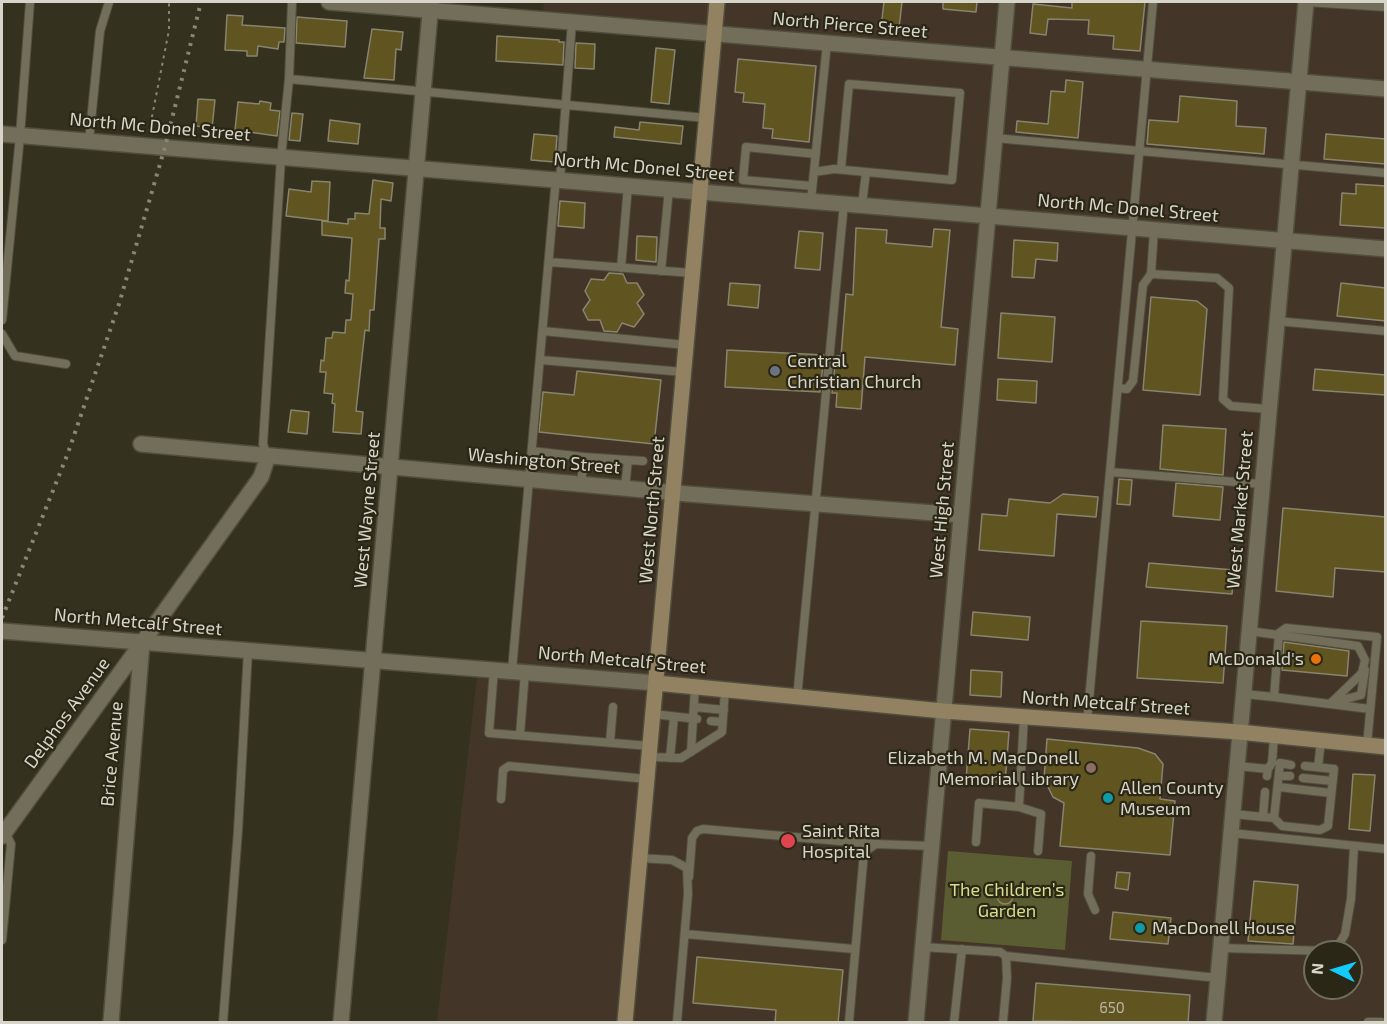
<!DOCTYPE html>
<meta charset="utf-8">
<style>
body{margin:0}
#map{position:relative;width:1387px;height:1024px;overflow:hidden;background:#35311f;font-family:"Exo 2",sans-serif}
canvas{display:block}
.frame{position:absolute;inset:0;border:3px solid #d7d5ca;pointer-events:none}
.north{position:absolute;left:1303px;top:940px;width:60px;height:60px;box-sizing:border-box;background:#2b2716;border:2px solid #706d5e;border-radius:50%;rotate:275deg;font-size:16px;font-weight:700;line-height:24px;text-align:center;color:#d7d5ca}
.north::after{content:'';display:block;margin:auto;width:21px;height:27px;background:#14cafb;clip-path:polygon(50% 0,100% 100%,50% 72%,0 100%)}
</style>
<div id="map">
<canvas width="1387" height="1024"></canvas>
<div class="frame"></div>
<div class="north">N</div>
</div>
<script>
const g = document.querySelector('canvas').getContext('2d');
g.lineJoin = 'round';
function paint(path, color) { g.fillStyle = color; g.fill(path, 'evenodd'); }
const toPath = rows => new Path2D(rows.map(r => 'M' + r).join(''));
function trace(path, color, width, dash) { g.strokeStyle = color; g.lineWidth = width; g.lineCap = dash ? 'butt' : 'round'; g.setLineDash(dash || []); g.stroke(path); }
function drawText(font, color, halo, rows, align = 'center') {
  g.font = font + ' "Exo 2",sans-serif'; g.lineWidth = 4.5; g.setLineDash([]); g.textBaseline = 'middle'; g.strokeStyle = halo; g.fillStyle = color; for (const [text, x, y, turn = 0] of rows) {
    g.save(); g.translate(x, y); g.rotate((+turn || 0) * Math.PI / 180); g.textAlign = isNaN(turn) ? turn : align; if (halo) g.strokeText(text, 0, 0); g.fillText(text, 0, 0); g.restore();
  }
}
paint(toPath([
 [544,2,1385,2,1385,1022,437,1022,478,668,510,669,525,479,556,178,699,191,714,34,542,19],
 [1315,952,1351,952,1351,988,1315,988]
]), '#433628');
paint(toPath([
 [948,851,1072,861,1065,950,941,940]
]), '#5a5d31');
const building = toPath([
 [884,2,902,2,899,28,881,27,884,2],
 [943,2,977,2,976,12,943,9,943,2],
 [1072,2,1145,2,1140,51,1113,49,1114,36,1088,34,1089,20,1048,19,1046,35,1030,33,1033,4,1072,8,1072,2],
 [227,15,243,16,242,25,285,28,284,42,279,42,278,49,258,46,257,56,247,56,247,51,225,50,227,15],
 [297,17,347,21,345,47,296,43,297,17],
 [372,29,403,32,401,50,396,49,394,80,364,78,372,29],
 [497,36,559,40,559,42,564,42,563,65,496,61,497,36],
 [576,43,595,44,594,69,575,68,576,43],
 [656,48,675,50,669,104,651,102,656,48],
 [738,59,816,66,809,142,772,138,773,129,763,128,765,104,743,102,744,93,735,92,738,59],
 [1066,80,1083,82,1078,138,1016,132,1017,121,1048,124,1051,91,1065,92,1066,80],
 [1180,96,1237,101,1236,126,1266,128,1264,154,1147,144,1149,120,1178,122,1180,96],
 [198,99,215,100,212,128,196,126,198,99],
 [260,101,271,103,270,110,280,111,277,136,235,130,238,102,259,104,260,101],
 [292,113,303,114,300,141,289,140,292,113],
 [330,120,360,124,358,144,328,141,330,120],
 [640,122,683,126,681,144,614,137,615,127,639,130,640,122],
 [534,134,557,136,555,162,531,160,534,134],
 [1326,134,1386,139,1386,164,1324,159,1326,134],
 [373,180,393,183,391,201,381,199,380,228,385,228,385,239,379,239,374,310,370,310,369,331,365,330,356,411,363,412,361,434,333,432,335,404,332,403,333,394,324,393,326,372,320,372,321,360,324,361,326,338,332,338,333,332,345,333,346,320,351,320,353,294,345,293,346,280,349,281,352,238,322,235,322,221,348,224,348,219,355,219,355,213,369,214,373,180],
 [312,181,330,182,328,221,286,216,289,189,311,192,312,181],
 [1356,184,1386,186,1386,228,1340,225,1342,193,1356,194,1356,184],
 [560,201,585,203,584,228,558,226,560,201],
 [856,228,887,230,886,243,932,247,934,229,950,230,941,327,958,329,955,365,865,357,861,409,836,407,837,393,832,393,836,356,841,356,846,294,853,295,856,228],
 [799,231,823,233,820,270,795,268,799,231],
 [637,236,657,237,656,262,636,260,637,236],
 [1014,240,1058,243,1057,261,1036,259,1034,278,1012,277,1014,240],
 [609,273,623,274,627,283,637,283,644,295,637,303,644,314,634,327,622,323,617,332,604,331,600,320,588,320,583,310,590,300,585,291,591,279,604,280,609,273],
 [730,283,760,285,758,308,728,305,730,283],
 [1341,283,1386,288,1386,321,1337,316,1341,283],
 [1151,297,1197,301,1207,309,1200,395,1143,390,1151,297],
 [1001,313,1055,317,1052,362,998,358,1001,313],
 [727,350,824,355,820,392,725,387,727,350],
 [1315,369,1386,375,1386,395,1313,390,1315,369],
 [577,371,661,380,654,444,539,432,543,392,574,395,577,371],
 [998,379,1037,381,1036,403,997,400,998,379],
 [291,410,309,412,307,434,288,432,291,410],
 [1163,425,1226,429,1223,475,1160,469,1163,425],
 [1119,479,1132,480,1130,505,1117,504,1119,479],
 [1176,483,1223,487,1220,520,1173,516,1176,483],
 [1063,494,1098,497,1096,517,1057,514,1054,556,979,550,982,514,1007,516,1009,499,1050,503,1063,494],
 [1283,508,1386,517,1386,572,1335,568,1333,597,1276,591,1283,508],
 [1149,563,1234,570,1232,594,1146,587,1149,563],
 [973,612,1030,617,1028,640,971,635,973,612],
 [1141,621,1227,626,1223,683,1137,678,1141,621],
 [1284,642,1349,651,1347,676,1282,670,1284,642],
 [971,670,1002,672,1001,697,970,695,971,670],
 [970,729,1009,732,1005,783,966,780,970,729],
 [1047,739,1138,748,1155,754,1163,764,1160,799,1175,801,1170,855,1060,846,1064,803,1053,797,1044,779,1047,739],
 [1353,774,1375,775,1370,831,1349,829,1353,774],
 [1117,872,1130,873,1128,890,1115,888,1117,872],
 [1254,881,1298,885,1293,944,1248,941,1254,881],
 '997 896a8 8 0 1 1 16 0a8 8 0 1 1-16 0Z',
 [1113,912,1171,918,1168,944,1110,939,1113,912],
 [697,957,843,970,838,1023,775,1023,776,1010,693,1003,697,957],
 [1036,983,1190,995,1188,1023,1033,1021,1036,983]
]);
paint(building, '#605420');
trace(building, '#88846f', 1.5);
const service = toPath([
 [1306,2,1386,7],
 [289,79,706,118],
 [995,138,1386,173],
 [89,141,100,31,109,2],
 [814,172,834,169,952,180,960,93,849,84,841,169],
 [560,179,572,22],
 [812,186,743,180,746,147,816,154],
 [811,200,827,43],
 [862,205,866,172],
 [549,262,692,273],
 [621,268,628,186],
 [661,271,669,189],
 [1151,274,1154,230],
 [2,320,20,136,30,2],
 [1276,321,1386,331],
 [543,331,686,345],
 [2,334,15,356,66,364],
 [541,360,684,372],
 [1118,388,1127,389,1133,381,1143,285,1151,274,1217,278,1229,288,1223,399,1231,406,1268,409],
 [532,451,584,457],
 [267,455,263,444,281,158,289,79,292,2],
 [628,460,643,461],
 [1110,472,1261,484],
 [581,484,584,457,628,460,625,488],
 [1249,631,1358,646,1365,660,1362,673,1332,702],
 [494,669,489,733,650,746],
 [512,670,556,178],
 [1244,694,1274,697],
 [797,698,844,203],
 [1334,702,1361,695,1365,670],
 [694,707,724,710],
 [653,714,697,719],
 [1024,716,1019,807,1041,814,1038,851],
 [711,721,722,722],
 [1087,722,1153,2],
 [520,735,525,672],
 [610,742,613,707],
 [1367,745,1377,637,1286,628,1279,633,1274,697,1370,709],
 [691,752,695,687],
 [649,757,681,758,722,732,725,690],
 [670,758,674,717],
 [1237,766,1268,769,1267,776],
 [1318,767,1321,741],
 [1268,769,1272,763,1274,737],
 [1279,776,1290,776],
 [1303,778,1332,781],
 [1278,787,1331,793],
 [501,799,503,770,509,766,647,779],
 [1233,814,1274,818,1280,763,1291,765],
 [1263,817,1265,792],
 [1274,818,1282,826,1320,830,1328,826,1334,769,1305,766],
 [1231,833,1386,849],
 [976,842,979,803,1019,807],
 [1091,856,1088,894,1095,910],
 [640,858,672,860,687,868,688,894,677,1022],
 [689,877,692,838,697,831,703,829,874,844],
 [685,934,854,949],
 [2,940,11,844,5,832],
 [923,947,1000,952,1006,956,1007,978,1003,1022],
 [1221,948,1327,951,1338,946,1345,934,1351,899,1354,846],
 [1006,956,1218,978],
 [223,1022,238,831,248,651],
 [849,1022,864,852,876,844,932,846],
 [954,1022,962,949],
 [1368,1022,1381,1022]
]);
const minor = toPath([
 [329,2,1386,89],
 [2,134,1386,249],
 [141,444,688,494,961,515],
 [111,1022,142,643,261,477,268,456],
 [916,1022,1007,2]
]);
const tertiary = toPath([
 [2,631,656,683],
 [2,836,142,643],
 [341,1022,431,2],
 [1214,1022,1306,2]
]);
const secondary = toPath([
 [656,683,943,711,1239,732,1386,747],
 [625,1022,717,2]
]);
trace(service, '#514e3e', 10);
trace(minor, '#514e3e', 18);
trace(tertiary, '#514e3e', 18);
trace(secondary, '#514e3e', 18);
trace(toPath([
 [149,132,169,30,169,2]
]), '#898677', 2, [3, 4.5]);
trace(service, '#726e5a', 8);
trace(minor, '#726e5a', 15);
trace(tertiary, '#726e5a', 15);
trace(secondary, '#928261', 15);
trace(toPath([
 [2,618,68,453,119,304,165,147,201,2]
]), '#898678', 4, [3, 6]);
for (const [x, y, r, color] of [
 [775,371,6,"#6b7280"],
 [1316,659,6,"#e8710a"],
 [1091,768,6,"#8d6e63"],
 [1108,798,6,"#0f9aa8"],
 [788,841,8,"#e0444e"],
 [1140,928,6,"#0f9aa8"]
]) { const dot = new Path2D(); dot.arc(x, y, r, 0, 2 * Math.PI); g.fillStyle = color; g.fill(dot); trace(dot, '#2b2716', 2); }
drawText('15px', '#b9b5a0', null, [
 ["650",1112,1008]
]);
drawText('18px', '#d7d5ca', '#2b2716', [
 ["North Pierce Street",850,25,5],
 ["North Mc Donel Street",160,127,5],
 ["North Mc Donel Street",644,167,5],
 ["North Mc Donel Street",1128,208,5],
 ["Washington Street",544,461,5],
 ["West Wayne Street",367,510,-85],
 ["West North Street",652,510,-85],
 ["West High Street",942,510,-85],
 ["West Market Street",1240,510,-85],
 ["North Metcalf Street",138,622,5],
 ["North Metcalf Street",622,660,5],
 ["North Metcalf Street",1106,703,4],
 ["Delphos Avenue",67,713,-54],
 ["Brice Avenue",112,754,-85]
]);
drawText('18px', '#d7d5ca', '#2b2716', [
 ["Central",787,361],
 ["Christian Church",787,382],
 ["McDonald's",1304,659,"right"],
 ["Elizabeth M. MacDonell",1079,758,"right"],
 ["Memorial Library",1079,779,"right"],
 ["Allen County",1120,788],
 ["Museum",1120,809],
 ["Saint Rita",802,831],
 ["Hospital",802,852],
 ["MacDonell House",1152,928]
], 'left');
drawText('18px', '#d8de8e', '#2b2716', [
 ["The Children’s",1007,890],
 ["Garden",1007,911]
]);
</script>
